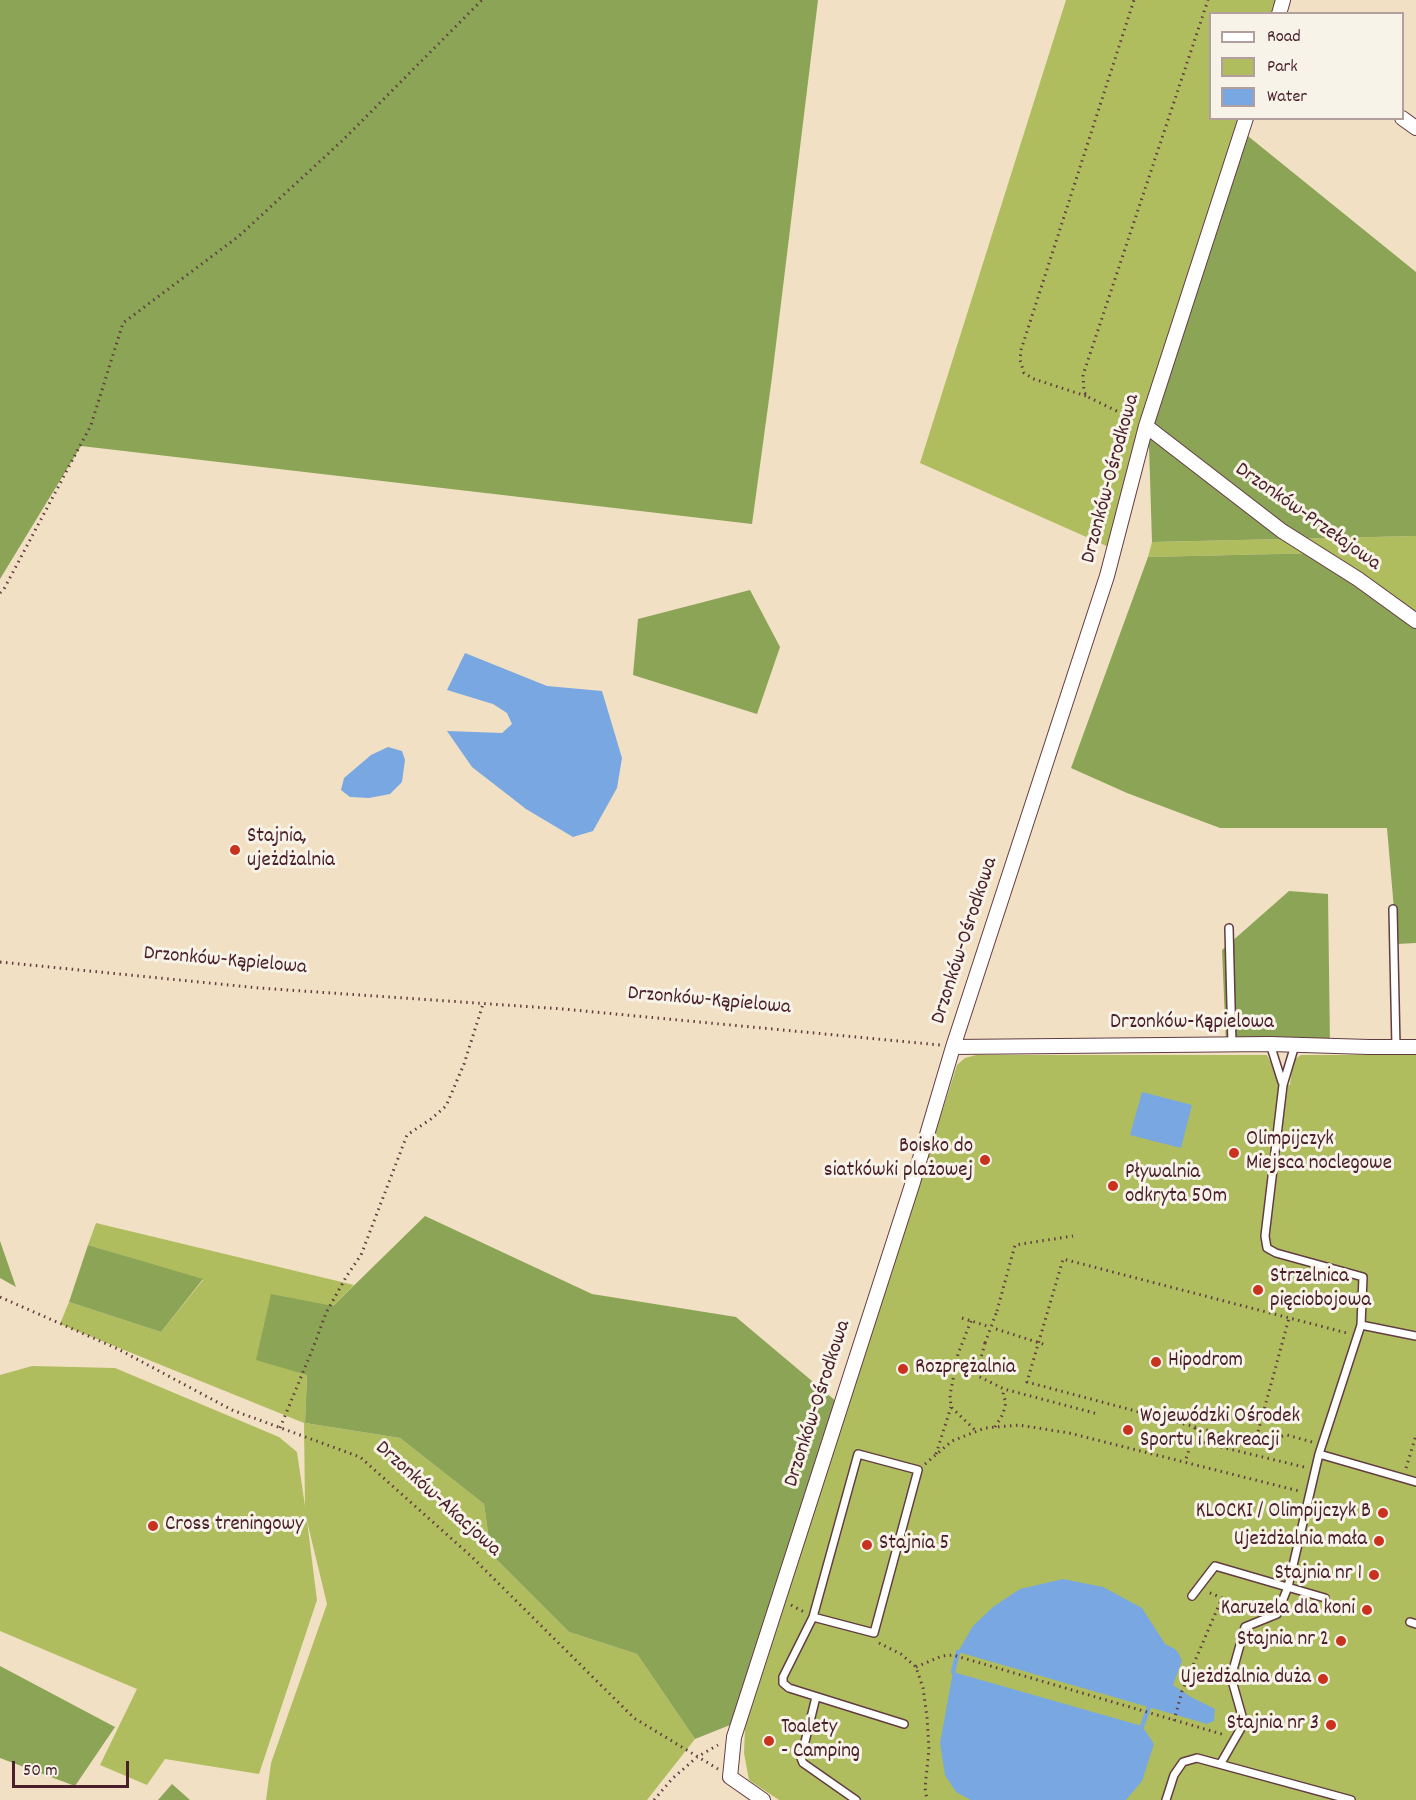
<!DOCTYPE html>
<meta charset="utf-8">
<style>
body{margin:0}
#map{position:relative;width:1416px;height:1800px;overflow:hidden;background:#f2e0c4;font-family:Dekko,sans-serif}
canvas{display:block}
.legend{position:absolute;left:1209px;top:12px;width:195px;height:108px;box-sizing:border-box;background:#f7f3e8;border:2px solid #b29e9c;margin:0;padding:8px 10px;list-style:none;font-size:18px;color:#4a1f2b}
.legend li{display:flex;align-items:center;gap:12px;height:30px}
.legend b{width:30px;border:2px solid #b29e9c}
.scale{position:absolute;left:12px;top:1761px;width:117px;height:27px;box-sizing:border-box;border:3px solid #4a1f2b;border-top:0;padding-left:8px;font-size:18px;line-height:21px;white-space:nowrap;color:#4a1f2b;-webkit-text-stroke:4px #f7f3e8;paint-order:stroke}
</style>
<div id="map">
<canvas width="1416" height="1800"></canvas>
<ul class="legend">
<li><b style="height:8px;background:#fff"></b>Road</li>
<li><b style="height:16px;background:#afbd5f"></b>Park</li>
<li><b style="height:16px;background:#79a7e2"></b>Water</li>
</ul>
<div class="scale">50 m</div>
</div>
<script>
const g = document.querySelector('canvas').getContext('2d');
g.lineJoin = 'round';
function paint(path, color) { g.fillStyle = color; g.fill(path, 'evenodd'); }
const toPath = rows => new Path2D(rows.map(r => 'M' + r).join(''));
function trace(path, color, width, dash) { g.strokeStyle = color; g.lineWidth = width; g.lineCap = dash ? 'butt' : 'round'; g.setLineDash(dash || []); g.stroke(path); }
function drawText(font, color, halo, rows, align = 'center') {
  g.font = font + ' Dekko,sans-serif'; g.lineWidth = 6; g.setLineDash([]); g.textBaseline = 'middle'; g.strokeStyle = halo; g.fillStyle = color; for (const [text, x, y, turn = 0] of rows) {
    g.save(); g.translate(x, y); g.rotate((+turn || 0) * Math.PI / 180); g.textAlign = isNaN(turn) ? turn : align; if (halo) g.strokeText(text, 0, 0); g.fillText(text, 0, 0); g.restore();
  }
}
paint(toPath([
 [1066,0,1280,0,1276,13,1210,14,1210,118,1241,119,1111,548,920,463],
 [1416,536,1416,622,1320,553,1148,557,1152,542],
 [976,1055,1267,1055,1278,1077,1278,1084,1290,1085,1292,1067,1295,1059,1301,1055,1416,1055,1416,1800,779,1800,749,1780,744,1753,745,1728,957,1065,965,1058],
 [96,1223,354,1285,333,1306,307,1374,305,1423,400,1438,484,1504,491,1554,569,1632,637,1654,695,1739,647,1800,266,1800,271,1763,327,1604,307,1521,317,1600,259,1774,165,1759,147,1785,100,1765,137,1689,0,1631,0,1375,32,1366,115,1368,279,1437,297,1452,305,1506,304,1423,60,1324,69,1302,161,1332,203,1280,88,1245]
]), '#afbd5f');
paint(toPath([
 [0,0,818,0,772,377,752,524,81,446,0,579],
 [1238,128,1416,272,1416,536,1152,542,1148,413],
 [1320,553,1416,622,1416,943,1397,944,1387,828,1220,828,1127,793,1071,768,1148,557],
 [750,590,780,647,757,714,633,675,638,619],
 [1289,891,1328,894,1330,1046,1226,1044,1222,950],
 [425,1216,592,1294,736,1317,837,1402,730,1725,695,1739,637,1654,569,1632,491,1554,484,1504,400,1438,305,1423,307,1375,256,1360,271,1294,333,1306],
 [0,1241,16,1287,0,1278],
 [88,1245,203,1279,161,1332,69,1302],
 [0,1666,115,1727,75,1786,0,1758],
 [172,1784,190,1800,158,1800]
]), '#8ba456');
paint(toPath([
 [465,653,547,686,602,691,622,758,617,788,593,831,573,837,526,809,472,767,447,731,502,733,512,724,507,713,493,704,447,690],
 [388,747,402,751,405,760,402,782,390,794,369,798,350,797,341,790,344,778,371,755],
 [1142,1092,1192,1105,1181,1148,1130,1135],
 [1063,1579,1103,1587,1142,1608,1165,1644,1175,1649,1179,1654,1182,1661,1173,1685,1191,1697,1215,1709,1214,1721,1207,1724,1197,1721,958,1652,973,1626,993,1607,1020,1589],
 [953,1672,1142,1726,1154,1744,1142,1781,1126,1800,971,1800,956,1792,945,1775,940,1743]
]), '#79a7e2');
trace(toPath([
 [953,1672,958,1652],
 [1142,1726,1149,1707]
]), '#79a7e2', 4.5);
const service = toPath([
 [1393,909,1396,1047],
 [1229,928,1232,1044],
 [1270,1044,1282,1082],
 [1361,1325,1416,1336],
 [1319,1454,1416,1482],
 [1192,1596,1215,1566,1325,1598],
 [813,1617,874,1633,918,1470,858,1454,813,1617,783,1677,783,1683,789,1688,904,1724],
 [1410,1622,1416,1624],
 [816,1697,801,1758,803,1763,856,1800],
 [1221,1763,1244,1723,1231,1677,1245,1627,1277,1614,1288,1587,1319,1454,1361,1325,1363,1277,1276,1253,1267,1248,1265,1236,1283,1085,1295,1045],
 [1166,1800,1174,1775,1183,1762,1197,1758,1351,1800]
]);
const minor = toPath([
 [1279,14,1283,0],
 [1402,118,1416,128],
 [1146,426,1282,531,1358,579,1416,621],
 [953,1047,1270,1044,1369,1047,1416,1047],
 [763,1800,730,1777,734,1737,913,1182,953,1047,1107,576,1146,426,1246,118]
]);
trace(service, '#633c42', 10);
trace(minor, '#633c42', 16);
trace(toPath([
 [1086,396,1034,379,1024,373,1020,360,1021,350,1134,0],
 [1133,419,1088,397,1084,392,1083,375,1208,0],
 [0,593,4,589,91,425,123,323,239,236,344,139,482,0],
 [0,962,259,988,563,1009,940,1045],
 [0,1297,118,1349,232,1410,360,1457,471,1556,634,1718,718,1769],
 [997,1311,1015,1245,1073,1236],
 [962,1318,987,1326],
 [971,1321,958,1354,950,1395,951,1407,976,1431],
 [996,1329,1046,1345],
 [985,1343,977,1372,978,1376,1004,1389,1098,1414],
 [995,1427,1003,1414,1006,1402,1003,1395,1004,1389],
 [280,1428,313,1348,326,1313,346,1277,361,1255,407,1135,431,1119,446,1106,464,1064,483,1004],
 [1195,1428,1192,1440,1304,1467],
 [1180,1437,1192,1440,1185,1462],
 [1312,1442,1287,1435,1255,1443,1027,1382,1063,1259,1347,1333],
 [1255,1443,1289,1318],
 [936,1454,951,1407],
 [925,1464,952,1441,985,1428,1019,1425,1069,1433,1299,1491],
 [1406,1468,1416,1435],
 [791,1605,804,1612],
 [879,1643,901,1654,916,1667,923,1688,927,1717,929,1749,925,1788,927,1800],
 [916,1667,942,1656,953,1655,1225,1735],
 [1174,1721,1182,1691,1222,1598,1208,1592],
 [654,1800,672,1779,697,1757,718,1745]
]), '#633c42', 3, [1.5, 4.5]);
trace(service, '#fff', 7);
trace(minor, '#fff', 14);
trace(toPath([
 [985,1343,997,1311]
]), '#633c42', 3, [1.5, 4.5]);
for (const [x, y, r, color] of [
 [235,850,6,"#c8321e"],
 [1234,1153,6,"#c8321e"],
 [985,1160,6,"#c8321e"],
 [1113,1186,6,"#c8321e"],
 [1258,1290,6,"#c8321e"],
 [1156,1362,6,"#c8321e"],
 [903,1369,6,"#c8321e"],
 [1128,1430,6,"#c8321e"],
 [1383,1513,6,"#c8321e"],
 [153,1526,6,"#c8321e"],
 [1379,1541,6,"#c8321e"],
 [867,1545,6,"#c8321e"],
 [1374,1575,6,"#c8321e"],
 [1367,1610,6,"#c8321e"],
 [1341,1641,6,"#c8321e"],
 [1323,1679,6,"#c8321e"],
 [1331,1725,6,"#c8321e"],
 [769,1741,6,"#c8321e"]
]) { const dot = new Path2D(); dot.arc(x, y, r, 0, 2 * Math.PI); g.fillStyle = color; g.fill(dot); trace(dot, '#f7f3e8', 2); }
drawText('21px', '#4a1f2b', '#f7f3e8', [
 ["Drzonków-Ośrodkowa",1112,479,-75],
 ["Drzonków-Przełajowa",1307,518,35],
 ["Drzonków-Ośrodkowa",966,941,-72],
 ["Drzonków-Kąpielowa",225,962,5],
 ["Drzonków-Kąpielowa",709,1002,5],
 ["Drzonków-Kąpielowa",1192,1024],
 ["Drzonków-Ośrodkowa",819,1404,-72],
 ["Drzonków-Akacjowa",437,1500,42]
]);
drawText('21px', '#4a1f2b', '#f7f3e8', [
 ["Stajnia,",247,838],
 ["ujeżdżalnia",247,862],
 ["Olimpijczyk",1246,1141],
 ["Miejsca noclegowe",1246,1165],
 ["Boisko do",973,1148,"right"],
 ["siatkówki plażowej",973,1172,"right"],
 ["Pływalnia",1125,1174],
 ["odkryta 50m",1125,1198],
 ["Strzelnica",1270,1278],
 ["pięciobojowa",1270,1302],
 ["Hipodrom",1168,1362],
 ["Rozprężalnia",915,1369],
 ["Wojewódzki Ośrodek",1140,1418],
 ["Sportu i Rekreacji",1140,1442],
 ["KLOCKI / Olimpijczyk B",1371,1513,"right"],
 ["Cross treningowy",165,1526],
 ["Ujeżdżalnia mała",1367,1541,"right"],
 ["Stajnia 5",879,1545],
 ["Stajnia nr 1",1362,1575,"right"],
 ["Karuzela dla koni",1355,1610,"right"],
 ["Stajnia nr 2",1329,1641,"right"],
 ["Ujeżdżalnia duża",1311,1679,"right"],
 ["Stajnia nr 3",1319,1725,"right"],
 ["Toalety",781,1729],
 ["- Camping",781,1753]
], 'left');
</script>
